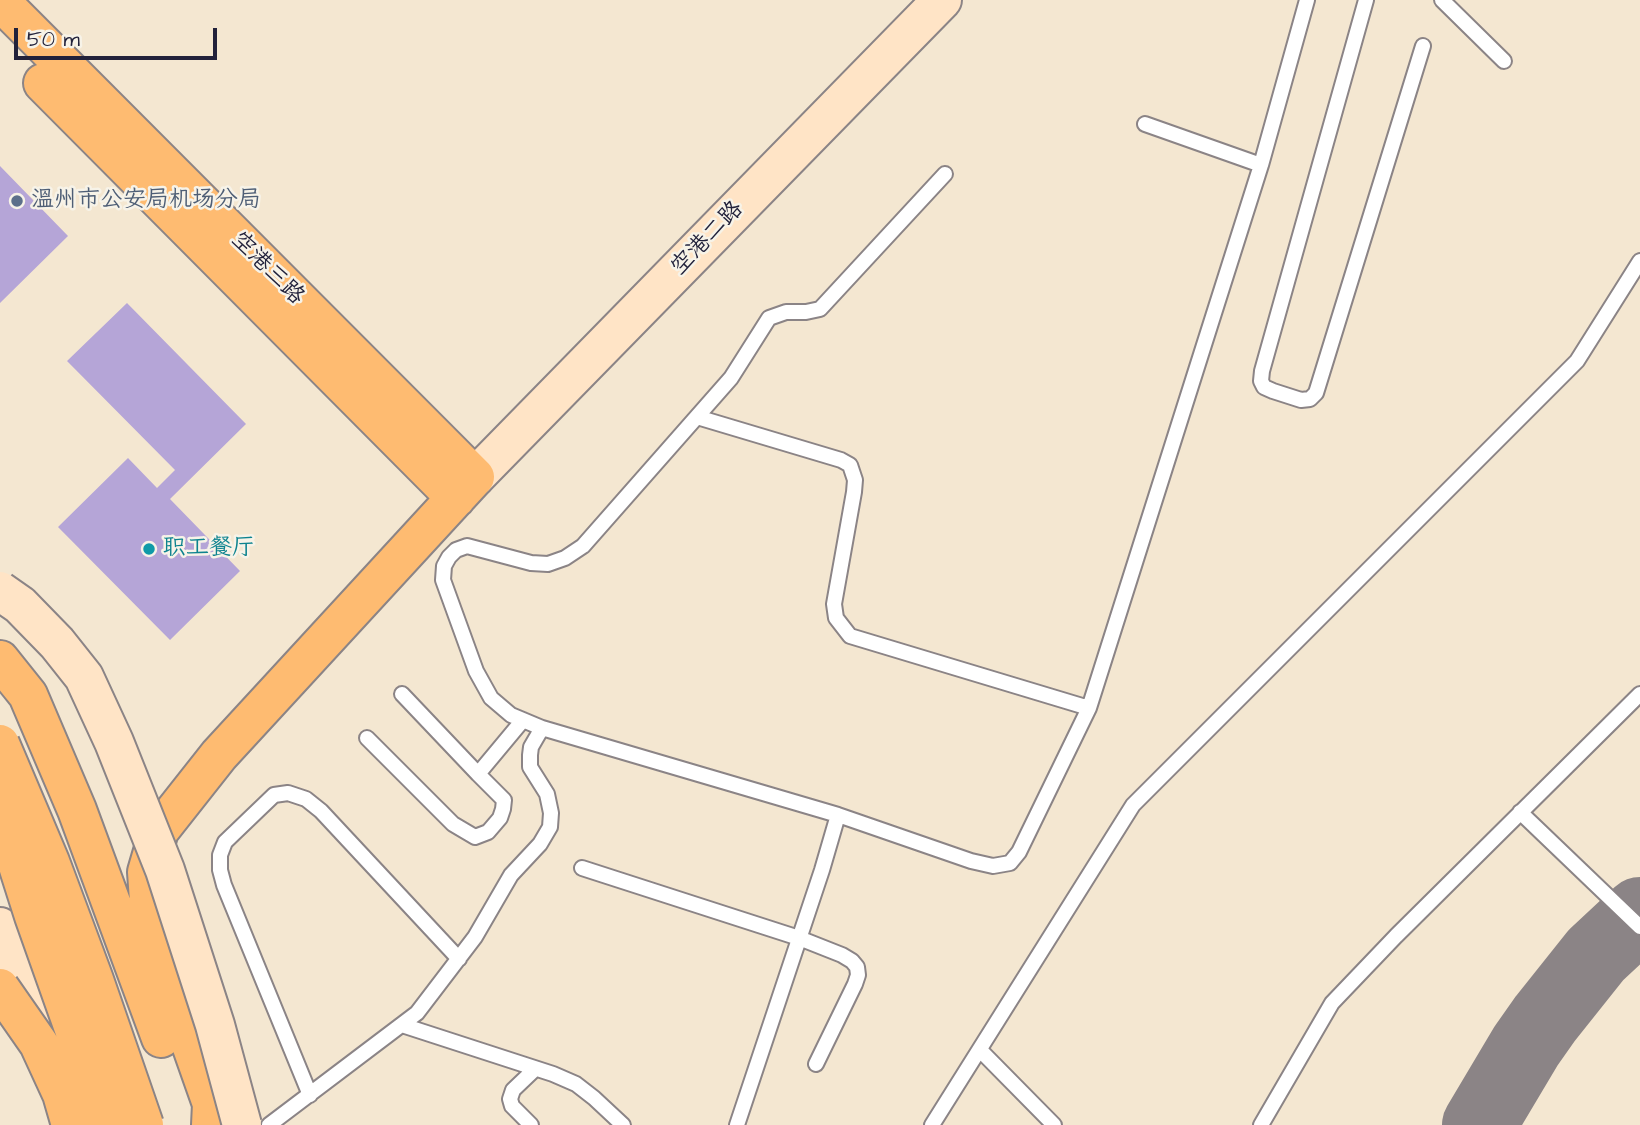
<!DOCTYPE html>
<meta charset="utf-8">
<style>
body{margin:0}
#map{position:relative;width:1640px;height:1125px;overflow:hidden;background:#f4e7d1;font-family:"Architects Daughter",sans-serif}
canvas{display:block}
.scale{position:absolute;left:14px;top:28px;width:203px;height:32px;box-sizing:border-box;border:4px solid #22223b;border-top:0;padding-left:9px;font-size:21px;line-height:24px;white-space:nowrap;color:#22223b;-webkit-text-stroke:5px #f7f3e8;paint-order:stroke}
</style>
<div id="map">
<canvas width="1640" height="1125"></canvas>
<div class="scale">50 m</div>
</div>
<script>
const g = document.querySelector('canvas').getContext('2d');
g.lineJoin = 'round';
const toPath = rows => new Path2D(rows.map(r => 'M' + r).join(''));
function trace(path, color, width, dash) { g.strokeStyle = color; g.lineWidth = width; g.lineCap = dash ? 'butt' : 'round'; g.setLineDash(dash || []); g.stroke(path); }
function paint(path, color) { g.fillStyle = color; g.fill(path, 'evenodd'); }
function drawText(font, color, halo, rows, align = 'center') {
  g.font = font + ' "Architects Daughter","LXGW WenKai TC",sans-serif'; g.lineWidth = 5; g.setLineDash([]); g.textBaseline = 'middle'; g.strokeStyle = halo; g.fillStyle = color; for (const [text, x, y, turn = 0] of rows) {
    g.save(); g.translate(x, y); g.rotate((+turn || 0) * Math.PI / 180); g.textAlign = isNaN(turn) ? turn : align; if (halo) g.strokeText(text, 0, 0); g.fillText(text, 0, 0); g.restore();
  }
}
trace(toPath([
 [1479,1125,1526,1046,1545,1019,1596,955,1640,914]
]), '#8b8486', 74);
paint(toPath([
 [0,166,68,236,0,303],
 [127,303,246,424,170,499,240,571,170,640,58,527,128,458,157,488,175,470,67,361]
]), '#b5a5d7');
const lane = toPath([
 [1366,0,1262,371,1261,381,1264,387,1273,391,1301,400,1310,399,1316,393,1423,46],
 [1442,0,1504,61],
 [1145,124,1261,165],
 [945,174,820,309,806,312,786,312,769,318,731,378,583,546,565,558,548,564,531,563,467,546,456,550,449,557,444,566,443,580,476,671,491,698,511,715,542,728,838,815,971,861,993,866,1010,863,1019,852,1089,708,1261,165,1307,0],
 [697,417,841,460,850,465,855,480,854,492,834,604,836,618,850,636,1089,708],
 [402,694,478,774,523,720],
 [367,738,453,824,475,837,488,832,500,818,503,809,504,800,478,774],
 [1520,812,1640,927],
 [582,868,799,938,842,955,852,961,857,967,858,975,855,984,816,1064],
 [402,1025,553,1074,576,1084,594,1098,623,1125],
 [980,1050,1054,1125],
 [310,1095,224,885,220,870,220,855,225,842,274,795,288,793,306,799,321,811,459,959],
 [269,1125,417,1013,475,937,511,875,540,844,550,827,551,813,547,794,530,767,530,755,531,747,542,728],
 [531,1125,512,1106,510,1099,513,1090,535,1069],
 [737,1125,822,870,838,815],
 [932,1125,1133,805,1577,361,1640,261],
 [1261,1125,1332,1003,1396,936,1640,694]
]);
const secondary = toPath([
 [475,477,942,0],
 [0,927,56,1050]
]);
const primary = toPath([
 [0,1,475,477,219,755,159,831,147,872,150,915,157,948,212,1104,211,1125],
 [43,83,456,498],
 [0,660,28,695,77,810,161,1038]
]);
trace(lane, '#8b8486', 18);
trace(secondary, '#8b8486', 42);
trace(primary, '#8b8486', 42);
trace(lane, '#fff', 14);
trace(secondary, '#ffe4c6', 38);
trace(primary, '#febb71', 38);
const secondaryBridge = toPath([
 [0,591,20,605,57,643,84,677,114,742,165,870,215,1025,242,1125]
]);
const primaryBridge = toPath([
 [0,744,50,862,94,980,144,1125],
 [0,809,34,916,108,1125],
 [0,988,39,1044,62,1094,71,1125]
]);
trace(secondaryBridge, '#8b8486', 42, []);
trace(primaryBridge, '#8b8486', 42, []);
trace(secondaryBridge, '#ffe4c6', 38);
trace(primaryBridge, '#febb71', 38);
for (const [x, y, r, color] of [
 [17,201,7,"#5c6f8a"],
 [149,549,7,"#0f9aa8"]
]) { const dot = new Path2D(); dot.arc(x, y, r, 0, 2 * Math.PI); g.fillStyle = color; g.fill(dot); trace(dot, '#f7f3e8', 2.5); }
drawText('23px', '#4e5e75', '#f7f3e8', [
 ["温州市公安局机场分局",31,201]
], 'left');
drawText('23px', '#22223b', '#f7f3e8', [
 ["空港二路",708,239,-46],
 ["空港三路",267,269,45]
]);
drawText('23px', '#0d838f', '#f7f3e8', [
 ["职工餐厅",163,549]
], 'left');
</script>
